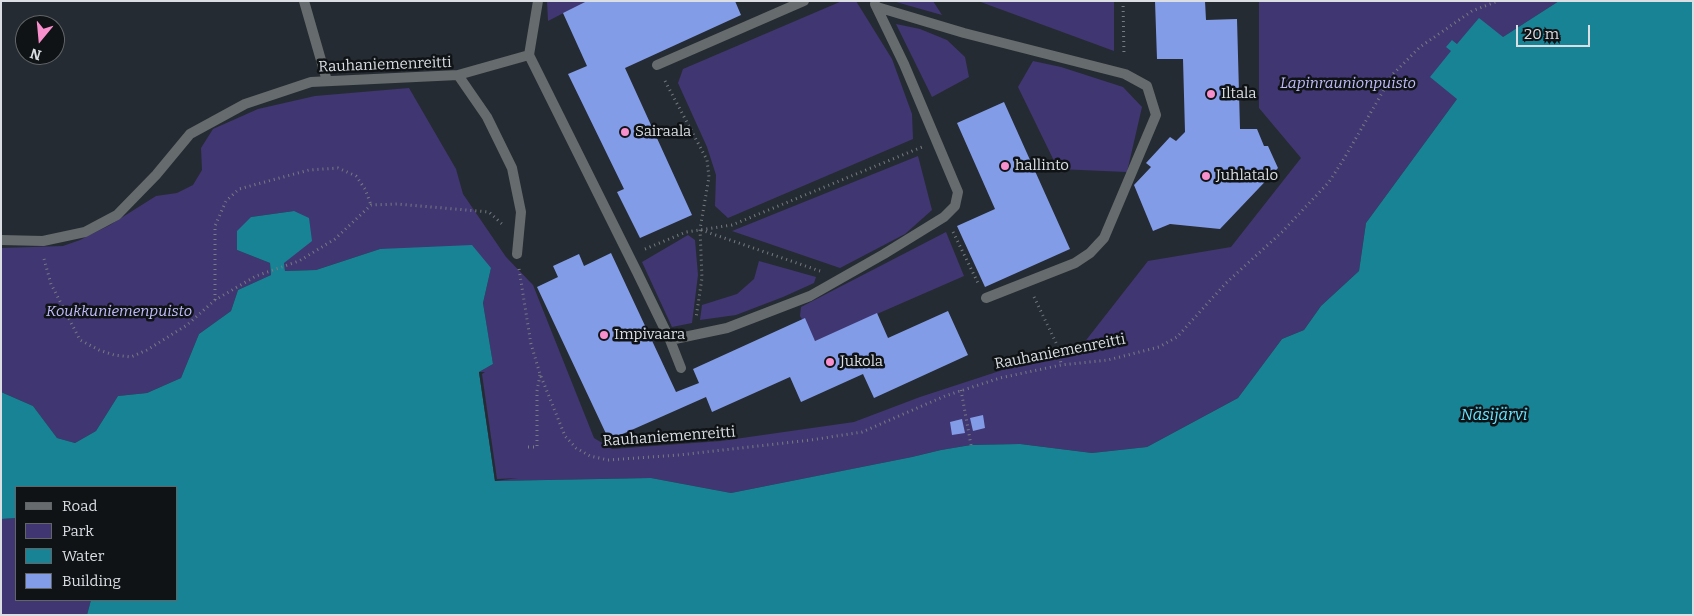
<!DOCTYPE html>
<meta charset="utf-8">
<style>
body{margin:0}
#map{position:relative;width:1694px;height:616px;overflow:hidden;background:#252b32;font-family:Bitter,serif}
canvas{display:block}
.frame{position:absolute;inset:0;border:2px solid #dbdfe4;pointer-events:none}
.legend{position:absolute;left:15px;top:486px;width:162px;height:115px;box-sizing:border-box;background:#101316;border:1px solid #616568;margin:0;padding:6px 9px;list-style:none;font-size:15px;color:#dbdfe4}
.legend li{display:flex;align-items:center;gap:10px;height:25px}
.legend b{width:25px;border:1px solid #616568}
.north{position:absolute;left:15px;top:15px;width:50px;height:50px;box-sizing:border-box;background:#101316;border:1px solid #616568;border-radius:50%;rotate:197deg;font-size:14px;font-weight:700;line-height:20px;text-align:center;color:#dbdfe4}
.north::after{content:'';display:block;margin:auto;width:18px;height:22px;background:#f790cd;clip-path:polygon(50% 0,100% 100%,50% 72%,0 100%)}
.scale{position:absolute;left:1516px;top:25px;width:74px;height:22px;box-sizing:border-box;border:2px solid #dbdfe4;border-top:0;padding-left:6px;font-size:15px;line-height:18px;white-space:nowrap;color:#dbdfe4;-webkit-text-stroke:4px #101316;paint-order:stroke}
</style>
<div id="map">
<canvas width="1694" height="616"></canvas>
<div class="frame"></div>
<ul class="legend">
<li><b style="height:6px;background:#666b6d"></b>Road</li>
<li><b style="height:14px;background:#403672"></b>Park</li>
<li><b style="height:14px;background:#198396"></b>Water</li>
<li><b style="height:14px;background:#839ce8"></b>Building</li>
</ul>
<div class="north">N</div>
<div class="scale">20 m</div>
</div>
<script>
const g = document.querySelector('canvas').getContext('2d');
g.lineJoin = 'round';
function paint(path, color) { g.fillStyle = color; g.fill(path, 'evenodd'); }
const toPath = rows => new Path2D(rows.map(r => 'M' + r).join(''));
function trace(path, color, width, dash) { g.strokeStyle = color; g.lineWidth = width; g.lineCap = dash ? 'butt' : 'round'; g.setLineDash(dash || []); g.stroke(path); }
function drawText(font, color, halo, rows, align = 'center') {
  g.font = font + ' Bitter,serif'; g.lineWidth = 5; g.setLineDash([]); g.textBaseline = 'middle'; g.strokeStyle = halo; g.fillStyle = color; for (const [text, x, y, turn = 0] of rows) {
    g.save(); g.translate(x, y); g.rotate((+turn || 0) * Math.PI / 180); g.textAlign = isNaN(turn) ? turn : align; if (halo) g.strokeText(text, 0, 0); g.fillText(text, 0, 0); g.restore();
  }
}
paint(toPath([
 [547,1,587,1,548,21],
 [842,1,856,1,892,59,912,114,913,139,728,218,715,206,716,175,707,147,678,83,683,69],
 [896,1,933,1,942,15,896,2],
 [978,1,1114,1,1114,51],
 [1259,1,1559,1,1503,37,1457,44,1452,40,1452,51,1457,99,1366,223,1359,271,1321,306,1304,330,1282,339,1238,398,1147,447,1092,453,1020,444,971,445,941,450,912,457,731,493,651,478,495,481,479,372,493,364,483,303,491,268,380,249,316,270,285,271,284,263,294,211,251,217,237,250,270,263,271,275,238,290,231,311,199,334,181,378,147,393,118,396,96,431,75,443,57,438,33,406,1,392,1,248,63,246,80,240,110,225,156,196,177,193,193,185,202,170,201,148,213,129,258,109,315,96,409,88,456,169,463,194,506,257,533,285,594,438,612,449,721,441,854,422,920,397,1024,363,1076,353,1148,261,1231,247,1301,158,1259,108],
 [896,24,920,29,947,40,965,57,969,77,932,97],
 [1033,61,1061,67,1123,87,1142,107,1127,172,1058,169,1018,87],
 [918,156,932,210,905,234,840,268,732,231],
 [946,232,964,276,815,341,800,316,801,307],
 [688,235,695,240,698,275,692,323,672,327,642,262],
 [759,261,816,277,814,283,783,297,736,315,700,320,702,305,737,294,754,279],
 [16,518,16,600,91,600,87,615,1,615,1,519]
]), '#403672');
paint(toPath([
 [1559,1,1693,1,1693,615,87,615,91,600,176,600,176,487,16,487,16,518,1,519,1,392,33,406,57,438,75,443,96,431,118,396,147,393,181,378,199,334,231,311,238,290,271,275,270,263,237,250,237,231,251,217,294,211,309,218,312,241,284,263,285,271,316,270,380,249,472,245,491,268,483,303,493,364,479,372,495,481,651,478,731,493,912,457,941,450,971,445,1020,444,1092,453,1147,447,1238,398,1282,339,1304,330,1321,306,1359,271,1366,223,1457,99,1430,77,1451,51,1446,47,1452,40,1457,44,1479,18,1503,37]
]), '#198396');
paint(toPath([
 [479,372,485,372,482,374,497,479,518,478,495,481]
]), '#252b32');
paint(toPath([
 [587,1,735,1,741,15,625,68,692,215,640,238,617,192,624,189,568,74,587,66,563,13],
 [1155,1,1205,1,1206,20,1237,19,1240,129,1257,129,1264,146,1268,146,1278,168,1220,229,1170,224,1153,231,1134,185,1151,167,1146,163,1170,137,1176,141,1185,132,1183,59,1157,59],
 [1004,102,1070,249,985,287,957,226,995,209,957,123],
 [611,253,676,392,699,383,693,369,805,318,815,341,877,313,888,338,948,311,968,355,874,398,863,374,801,402,790,377,712,412,706,397,609,440,537,287,558,277,553,266,579,254,584,266],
 [983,415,985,428,973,431,970,418],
 [962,419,965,433,952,435,950,422]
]), '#839ce8');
trace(toPath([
 [1123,1,1124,56],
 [665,81,707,160,709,177,700,229,702,278,696,318],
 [701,230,820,271],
 [953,232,978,283],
 [645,249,686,232,732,225,922,147],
 [44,259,51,284,80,340,99,350,114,355,131,357,147,350,187,325,215,300,256,276,299,261,335,239,371,205,397,204,489,212,502,224],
 [519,269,531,344,540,374,565,436,576,448,590,456,608,460,679,455,811,440,862,432,945,396,1000,378,1061,365,1108,360,1159,347,1177,337,1226,283,1282,232,1329,182,1345,157,1393,74,1420,47,1472,11,1498,1],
 [1034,297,1059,349,1061,365],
 [215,300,215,226,226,201,239,189,309,170,338,168,356,176,365,189,371,205],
 [961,390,971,445],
 [528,447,537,447,537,391,540,375]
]), '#777c82', 3, [1, 4]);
trace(toPath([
 [538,1,529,55,637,272,670,340,681,368],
 [877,7,964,33,1125,74,1147,86,1156,115,1104,238,1090,253,1075,263,986,298],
 [657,65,804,1],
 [458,75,487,117,512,168,521,212,517,254],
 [1,240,43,241,85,232,117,215,156,175,190,134,245,104,311,82,458,75,529,55],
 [670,340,727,328,810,296,884,254,944,217,955,206,958,192,904,64,875,4]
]), '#666b6d', 10);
trace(toPath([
 [304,1,327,81]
]), '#666b6d', 10);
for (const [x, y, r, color] of [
 [1211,94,5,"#f790cd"],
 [625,132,5,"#f790cd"],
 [1005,166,5,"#f790cd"],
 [1206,176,5,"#f790cd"],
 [604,335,5,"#f790cd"],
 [830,362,5,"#f790cd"]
]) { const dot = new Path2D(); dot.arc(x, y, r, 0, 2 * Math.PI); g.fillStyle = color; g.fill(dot); trace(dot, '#101316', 2); }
drawText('15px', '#dbdfe4', '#101316', [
 ["Rauhaniemenreitti",385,65,-2],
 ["Rauhaniemenreitti",1060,352,-11],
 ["Rauhaniemenreitti",669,437,-4]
]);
drawText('italic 15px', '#c2bcfb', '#101316', [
 ["Lapinraunionpuisto",1348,84],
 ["Koukkuniemenpuisto",119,312]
]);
drawText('15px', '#dbdfe4', '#101316', [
 ["Iltala",1221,94],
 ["Sairaala",635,132],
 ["hallinto",1015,166],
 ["Juhlatalo",1216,176],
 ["Impivaara",614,335],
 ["Jukola",840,362]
], 'left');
drawText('italic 16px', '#65e4ff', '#101316', [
 ["Näsijärvi",1494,416]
]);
</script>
